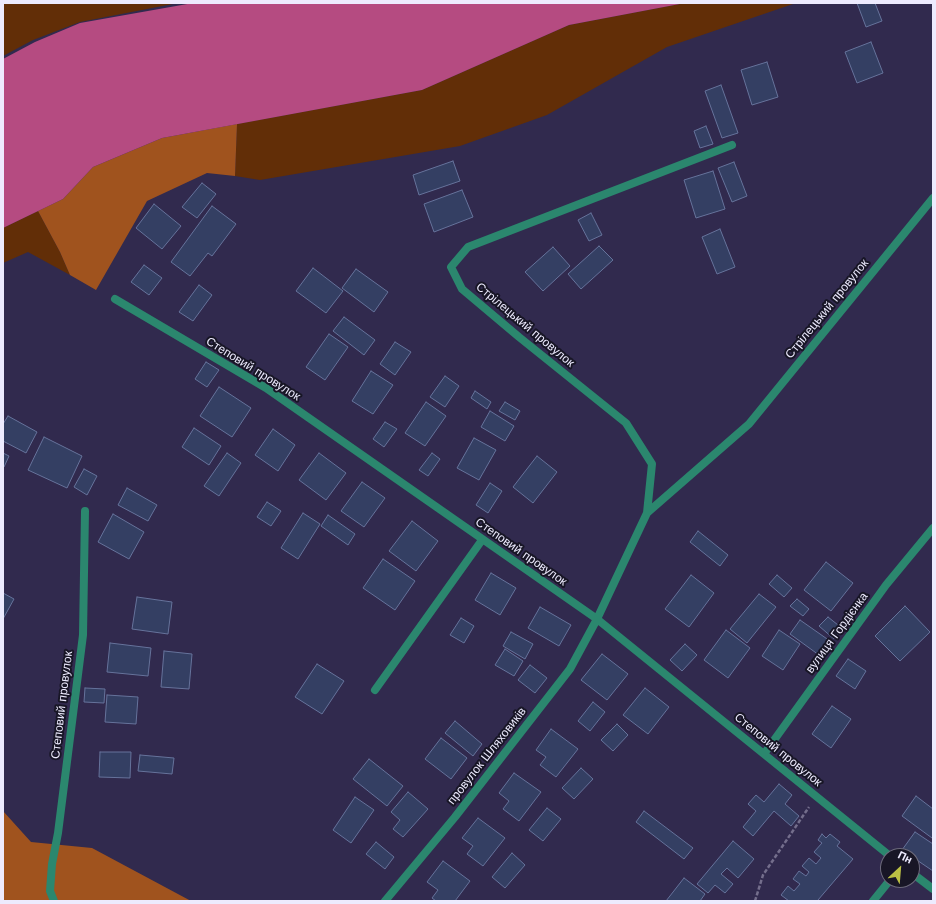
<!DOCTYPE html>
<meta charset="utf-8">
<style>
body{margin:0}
#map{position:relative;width:936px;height:904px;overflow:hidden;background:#312a4e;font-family:"Work Sans",sans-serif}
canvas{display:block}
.frame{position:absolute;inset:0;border:4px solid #edebfe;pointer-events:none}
.north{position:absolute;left:880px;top:848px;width:40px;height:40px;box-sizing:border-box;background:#181626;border:1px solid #6d6b7c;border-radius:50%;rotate:26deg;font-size:11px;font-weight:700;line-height:16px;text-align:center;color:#edebfe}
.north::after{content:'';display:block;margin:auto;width:14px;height:18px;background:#bbc044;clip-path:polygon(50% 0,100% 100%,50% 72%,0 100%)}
</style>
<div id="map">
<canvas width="936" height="904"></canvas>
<div class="frame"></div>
<div class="north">Пн</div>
</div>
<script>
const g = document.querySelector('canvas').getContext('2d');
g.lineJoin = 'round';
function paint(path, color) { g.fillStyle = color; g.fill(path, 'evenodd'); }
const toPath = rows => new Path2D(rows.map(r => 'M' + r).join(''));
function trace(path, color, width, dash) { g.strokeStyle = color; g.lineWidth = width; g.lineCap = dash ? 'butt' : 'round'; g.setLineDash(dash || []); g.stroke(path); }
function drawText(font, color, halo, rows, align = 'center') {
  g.font = font + ' "Work Sans",sans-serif'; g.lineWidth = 4; g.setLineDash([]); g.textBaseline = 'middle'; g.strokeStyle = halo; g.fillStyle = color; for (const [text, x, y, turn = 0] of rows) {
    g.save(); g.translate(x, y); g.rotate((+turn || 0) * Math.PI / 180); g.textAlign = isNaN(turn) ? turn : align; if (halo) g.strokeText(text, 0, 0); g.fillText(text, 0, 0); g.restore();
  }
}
paint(toPath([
 [3,3,178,3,80,22,33,40,3,56],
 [685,3,796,3,667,47,547,115,460,146,260,180,235,176,237,124,422,90,569,25],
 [38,211,60,252,70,275,28,252,3,263,3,228]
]), '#622e07');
paint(toPath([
 [237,124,235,176,207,173,147,201,96,290,70,275,60,252,38,211,63,199,93,167,162,138],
 [3,811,31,842,92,848,191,901,3,901]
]), '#a0531e');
paint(toPath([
 [193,3,685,3,569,25,422,90,162,138,93,167,63,199,3,228,3,59,35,42,80,23]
]), '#b54b81');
const building = toPath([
 [857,3,875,3,882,21,866,27,857,3],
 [871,42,883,73,857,83,845,52,871,42],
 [767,62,778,97,752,105,741,70,767,62],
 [721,85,738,133,722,138,705,91,721,85],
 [706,126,713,144,700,148,694,131,706,126],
 [453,161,460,181,419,195,413,175,453,161],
 [734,162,747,196,732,202,718,168,734,162],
 [713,171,725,209,696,218,684,180,713,171],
 [202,183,216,194,197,218,182,207,202,183],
 [462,190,473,217,434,232,424,204,462,190],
 [154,204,181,226,162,249,136,228,154,204],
 [212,206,236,224,212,256,208,253,190,276,171,262,212,206],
 [591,213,602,235,589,241,578,220,591,213],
 [720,229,735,267,717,274,702,237,720,229],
 [599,246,613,260,581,289,568,274,599,246],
 [553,247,570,266,543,291,525,272,553,247],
 [144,265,162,278,149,295,131,282,144,265],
 [313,268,343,291,326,313,296,291,313,268],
 [356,269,388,292,374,312,342,288,356,269],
 [199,285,212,295,193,321,179,312,199,285],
 [344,317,375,340,364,355,333,331,344,317],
 [329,334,348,347,325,380,306,367,329,334],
 [395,342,411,352,395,375,380,364,395,342],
 [206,362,219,370,207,387,195,379,206,362],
 [371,371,393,385,373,414,352,401,371,371],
 [445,376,459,386,445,407,430,397,445,376],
 [219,387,251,408,232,437,200,416,219,387],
 [475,391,491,402,487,409,471,398,475,391],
 [426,402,446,416,425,446,405,433,426,402],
 [505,402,520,411,515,420,499,411,505,402],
 [490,411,514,426,505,441,481,427,490,411],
 [8,416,37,432,26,453,3,441,3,424,8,416],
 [385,422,397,429,384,447,373,439,385,422],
 [194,428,221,446,209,465,182,447,194,428],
 [273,429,295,445,278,471,255,455,273,429],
 [44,437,82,456,67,488,28,470,44,437],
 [474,438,496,450,479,480,457,468,474,438],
 [3,453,9,456,4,467,3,467,3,453],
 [227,453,241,463,219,496,204,486,227,453],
 [319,453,346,473,326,500,299,480,319,453],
 [432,453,440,459,428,476,419,470,432,453],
 [537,456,557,472,533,503,513,487,537,456],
 [84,469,97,476,87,495,74,487,84,469],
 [362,482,385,498,364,527,341,511,362,482],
 [490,483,502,491,488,513,476,505,490,483],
 [127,488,157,505,148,521,118,505,127,488],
 [267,502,281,511,271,526,257,517,267,502],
 [303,513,320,524,298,559,281,548,303,513],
 [113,514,144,532,129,559,98,542,113,514],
 [328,515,355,534,348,545,321,526,328,515],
 [412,521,438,541,416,571,389,551,412,521],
 [698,531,728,555,720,566,690,542,698,531],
 [383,559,415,581,395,610,363,588,383,559],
 [826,562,853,583,831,611,804,590,826,562],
 [491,573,516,588,500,615,475,600,491,573],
 [691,575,714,593,689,627,665,609,691,575],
 [777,575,792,588,784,597,769,584,777,575],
 [3,593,14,599,3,619,3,593],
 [759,594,776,607,747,643,730,629,759,594],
 [137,597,172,602,168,634,132,629,137,597],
 [797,599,809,609,803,616,790,606,797,599],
 [905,606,930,632,900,661,875,636,905,606],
 [540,607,571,625,559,646,528,628,540,607],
 [828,617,843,629,834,639,819,626,828,617],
 [461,618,474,626,464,643,450,635,461,618],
 [800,620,830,641,819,655,790,634,800,620],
 [726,630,750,648,728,678,704,660,726,630],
 [779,630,800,644,783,670,762,656,779,630],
 [511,632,533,644,525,659,503,646,511,632],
 [110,643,151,648,148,676,107,672,110,643],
 [685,644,697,655,682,671,670,660,685,644],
 [505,649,523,661,514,676,495,665,505,649],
 [164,651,192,654,189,689,161,687,164,651],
 [602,654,628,674,607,700,581,680,602,654],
 [848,659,866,671,855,689,836,676,848,659],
 [317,664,344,681,322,714,295,697,317,664],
 [530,665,547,678,535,693,518,680,530,665],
 [85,688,105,689,104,703,84,702,85,688],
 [645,688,669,707,648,734,623,715,645,688],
 [107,695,138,697,136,724,105,722,107,695],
 [593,702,605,712,590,731,578,721,593,702],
 [832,706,851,719,831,748,812,734,832,706],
 [455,721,482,744,473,756,445,733,455,721],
 [617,724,628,735,613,751,601,740,617,724],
 [551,729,578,749,556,777,540,765,546,757,536,750,551,729],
 [441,738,467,758,451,779,425,759,441,738],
 [100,752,131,752,130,778,99,777,100,752],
 [140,755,174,758,172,774,138,771,140,755],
 [369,759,403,786,387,806,353,779,369,759],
 [581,768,593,779,574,799,562,788,581,768],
 [514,773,541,792,519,821,503,809,509,801,499,793,514,773],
 [779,784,792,795,785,804,799,816,791,826,774,811,753,836,743,827,756,811,748,804,756,795,764,802,779,784],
 [408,792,428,809,403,837,393,829,400,820,391,812,408,792],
 [916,796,933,809,933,836,932,838,902,816,916,796],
 [355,797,374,810,351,843,333,830,355,797],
 [547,808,561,819,543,841,529,830,547,808],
 [644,811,693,848,684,859,636,822,644,811],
 [478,818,505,838,483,866,467,854,473,846,462,838,478,818],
 [915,832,933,844,933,871,902,850,915,832],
 [822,834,826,838,830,834,840,842,837,846,853,859,818,900,819,901,789,901,781,895,788,886,794,891,800,884,793,879,799,871,806,876,809,872,802,866,809,858,816,864,821,858,814,852,822,843,818,840,822,834],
 [733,841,754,859,738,878,727,868,721,874,733,884,725,893,715,885,708,893,697,884,733,841],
 [376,842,394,857,385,869,366,854,376,842],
 [512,853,525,865,505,888,492,877,512,853],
 [443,861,470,881,455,901,436,901,432,898,438,890,427,882,443,861],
 [684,878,705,894,700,901,666,901,684,878]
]);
paint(building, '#343f63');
trace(building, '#66739b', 1);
trace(toPath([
 [755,901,763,875,809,807]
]), '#746e8c', 2.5, [4, 2]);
trace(toPath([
 [375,690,482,540]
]), '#2b876e', 8);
trace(toPath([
 [115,299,266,388,597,619,890,856],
 [647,513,652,464,626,423,519,337,462,289,451,267,468,247,732,145],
 [764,754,886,585,933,528],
 [912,873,933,889],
 [54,901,50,891,52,864,58,833,83,635,85,511],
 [385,901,455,817,570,669,597,619,647,513,749,424,933,198],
 [873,901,890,880]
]), '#2b876e', 8);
drawText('12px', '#edebfe', '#181626', [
 ["Стрілецький провулок",827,309,-51],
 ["Стрілецький провулок",525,325,40],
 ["Степовий провулок",253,369,32],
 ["Степовий провулок",521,552,35],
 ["вулиця Гордієнка",837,633,-54],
 ["Степовий провулок",62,705,-83],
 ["Степовий провулок",778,750,39],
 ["провулок Шляховиків",487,756,-52]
]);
</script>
